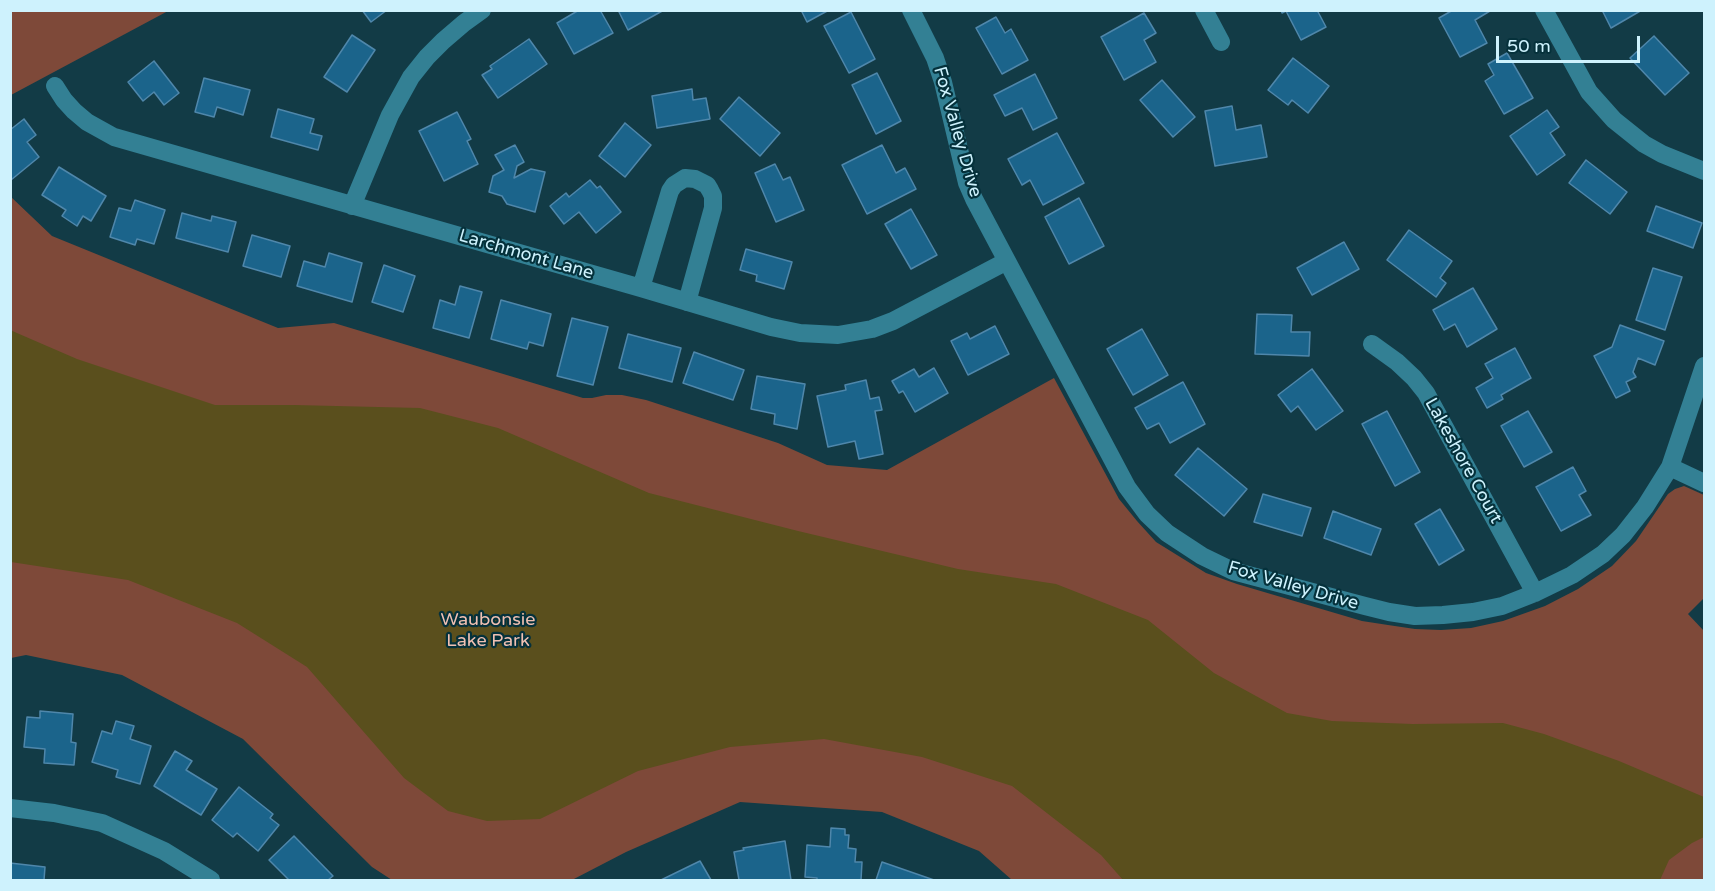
<!DOCTYPE html>
<style>
body{margin:0}
#map{position:relative;width:1715px;height:891px;overflow:hidden;background:#123b46;font-family:"Varela Round",sans-serif}
canvas{display:block}
.frame{position:absolute;inset:0;border:12px solid #cef2fd;pointer-events:none}
.scale{position:absolute;left:1496px;top:36px;width:144px;height:27px;box-sizing:border-box;border:3px solid #cef2fd;border-top:0;padding-left:8px;font-size:18px;line-height:21px;white-space:nowrap;color:#cef2fd;-webkit-text-stroke:4px #05313b;paint-order:stroke}
</style>
<div id="map">
<canvas width="1715" height="891"></canvas>
<div class="frame"></div>
<div class="scale">50 m</div>
</div>
<script>
const g = document.querySelector('canvas').getContext('2d');
g.lineJoin = 'round';
function paint(path, color) { g.fillStyle = color; g.fill(path, 'evenodd'); }
const toPath = rows => new Path2D(rows.map(r => 'M' + r).join(''));
function trace(path, color, width, dash) { g.strokeStyle = color; g.lineWidth = width; g.lineCap = dash ? 'butt' : 'round'; g.setLineDash(dash || []); g.stroke(path); }
function drawText(font, color, halo, rows, align = 'center') {
  g.font = font + ' "Varela Round",sans-serif'; g.lineWidth = 4.5; g.setLineDash([]); g.textBaseline = 'middle'; g.strokeStyle = halo; g.fillStyle = color; for (const [text, x, y, turn = 0] of rows) {
    g.save(); g.translate(x, y); g.rotate((+turn || 0) * Math.PI / 180); g.textAlign = isNaN(turn) ? turn : align; if (halo) g.strokeText(text, 0, 0); g.fillText(text, 0, 0); g.restore();
  }
}
paint(toPath([
 [11,10,168,10,168,11,11,95],
 [10,196,52,236,278,328,334,323,583,398,592,398,606,395,622,395,646,400,778,443,827,465,887,470,1054,378,1119,499,1137,521,1156,542,1206,573,1237,584,1362,621,1388,625,1415,629,1441,630,1471,628,1503,621,1545,606,1578,589,1612,566,1636,541,1668,494,1675,489,1684,486,1704,495,1704,598,1688,614,1704,631,1704,880,1012,880,979,851,882,812,740,802,626,852,572,880,392,880,372,867,243,739,122,675,26,655,11,658]
]), '#7e4939');
paint(toPath([
 [10,330,77,359,215,405,294,405,420,408,498,428,649,493,798,531,958,569,1056,584,1148,620,1214,673,1287,713,1332,721,1413,724,1503,723,1544,734,1619,761,1704,797,1704,837,1692,843,1669,860,1660,880,1123,880,1101,855,1012,786,922,757,824,739,730,747,638,771,540,819,487,821,448,811,404,778,307,667,237,623,128,580,11,562]
]), '#5a4f1d');
const building = toPath([
 [362,10,387,10,371,22,362,10],
 [579,10,600,10,613,33,574,54,557,23,579,10],
 [618,10,664,10,628,30,618,10],
 [801,10,829,10,807,22,801,10],
 [1281,10,1317,10,1326,27,1301,40,1286,11,1282,13,1281,10],
 [1453,10,1490,11,1475,20,1487,43,1460,57,1439,18,1453,10],
 [1602,10,1642,10,1611,28,1602,10],
 [851,12,875,59,849,73,824,26,851,12],
 [1144,13,1156,33,1144,40,1156,62,1124,80,1101,37,1144,13],
 [996,17,1005,33,1011,29,1028,60,1002,74,976,28,996,17],
 [352,35,375,50,347,92,324,77,352,35],
 [1654,36,1689,73,1665,95,1630,58,1654,36],
 [529,39,547,64,498,98,482,75,492,69,490,66,529,39],
 [1507,53,1533,98,1504,114,1485,81,1494,75,1488,64,1507,53],
 [1293,58,1329,86,1308,113,1292,100,1288,105,1268,90,1293,58],
 [154,61,179,93,164,105,154,92,143,101,128,82,154,61],
 [877,73,901,121,876,134,852,85,877,73],
 [1035,74,1057,118,1033,130,1022,108,1005,116,994,95,1035,74],
 [204,78,250,90,243,115,217,107,214,117,195,112,204,78],
 [1162,80,1195,117,1173,137,1140,100,1162,80],
 [692,89,693,100,706,98,710,119,657,128,652,96,692,89],
 [739,97,780,133,760,156,720,119,739,97],
 [1232,106,1236,130,1261,125,1267,157,1215,166,1205,111,1232,106],
 [278,109,314,119,310,133,322,136,318,150,271,137,278,109],
 [1547,110,1559,127,1550,133,1565,155,1537,175,1510,136,1547,110],
 [457,112,471,139,467,141,478,164,444,181,419,131,457,112],
 [24,119,36,135,27,142,39,157,11,180,10,130,24,119],
 [625,123,651,145,625,177,599,156,625,123],
 [1057,133,1084,183,1043,205,1030,180,1022,185,1008,159,1057,133],
 [515,145,524,162,517,166,514,178,531,169,545,172,535,212,507,204,502,196,489,192,493,176,504,170,495,155,515,145],
 [882,145,896,173,905,168,916,189,867,214,842,165,882,145],
 [1586,160,1627,192,1610,214,1569,183,1586,160],
 [775,164,783,180,790,177,804,210,776,222,755,173,775,164],
 [59,167,106,196,91,221,83,216,77,226,62,216,66,210,42,195,59,167],
 [590,180,597,188,600,186,621,212,596,233,579,212,564,224,550,206,566,193,569,197,590,180],
 [1079,198,1104,246,1069,264,1045,217,1079,198],
 [135,200,165,210,154,244,137,239,135,245,110,237,119,208,131,211,135,200],
 [1656,206,1702,223,1693,248,1647,231,1656,206],
 [911,209,937,255,911,269,885,224,911,209],
 [182,213,211,221,212,216,236,222,228,252,176,238,182,213],
 [1409,230,1452,261,1440,278,1446,283,1436,297,1387,260,1409,230],
 [252,235,290,246,281,277,243,266,252,235],
 [1344,242,1359,269,1312,295,1297,268,1344,242],
 [746,249,792,262,784,289,756,281,757,275,740,270,746,249],
 [329,253,362,263,352,302,297,286,304,261,325,267,329,253],
 [384,265,415,276,403,312,372,302,384,265],
 [1653,268,1682,277,1665,330,1636,320,1653,268],
 [460,286,482,292,469,338,433,328,440,300,455,305,460,286],
 [1473,288,1497,329,1467,347,1455,324,1444,330,1433,310,1473,288],
 [501,300,551,314,543,346,529,342,527,349,491,339,501,300],
 [1257,314,1292,315,1291,332,1310,332,1309,356,1255,354,1257,314],
 [572,318,608,327,593,385,557,376,572,318],
 [1620,325,1664,341,1655,365,1638,358,1633,372,1636,377,1626,382,1630,391,1616,398,1594,356,1612,347,1620,325],
 [995,326,1009,354,968,375,951,341,967,333,970,339,995,326],
 [1142,329,1168,375,1133,395,1107,349,1142,329],
 [628,334,681,348,672,382,619,368,628,334],
 [1515,348,1531,378,1501,395,1503,399,1487,408,1476,388,1493,378,1485,364,1515,348],
 [694,352,744,370,733,400,683,383,694,352],
 [934,368,948,393,915,412,903,391,899,393,892,381,914,369,919,377,934,368],
 [1312,369,1343,411,1316,430,1298,406,1291,412,1278,395,1312,369],
 [757,376,805,384,797,429,774,424,775,414,751,409,757,376],
 [866,380,870,399,879,397,882,410,875,411,883,454,859,459,855,441,828,447,817,396,846,390,845,385,866,380],
 [1183,382,1205,424,1170,443,1159,423,1147,429,1135,408,1183,382],
 [1387,411,1420,472,1395,486,1362,424,1387,411],
 [1528,411,1552,452,1524,467,1501,426,1528,411],
 [1198,448,1247,489,1224,516,1175,475,1198,448],
 [1573,467,1586,491,1579,495,1591,515,1561,531,1536,487,1573,467],
 [1263,494,1311,508,1302,536,1254,522,1263,494],
 [1440,509,1464,550,1439,565,1415,524,1440,509],
 [1333,511,1381,529,1371,555,1324,538,1333,511],
 [40,711,73,714,71,742,76,743,74,765,44,763,45,749,24,747,27,717,40,718,40,711],
 [116,721,134,726,130,739,151,746,140,784,116,777,118,770,92,762,102,731,112,734,116,721],
 [175,751,192,761,186,770,217,789,201,815,154,786,175,751],
 [239,787,273,814,270,818,279,825,258,851,237,833,233,837,212,820,239,787],
 [831,828,845,829,845,835,849,835,848,848,856,849,855,862,862,862,861,880,817,880,817,878,805,877,807,845,830,847,831,828],
 [294,836,333,876,328,880,289,880,269,860,294,836],
 [785,841,791,880,739,880,734,852,744,850,743,848,785,841],
 [700,861,711,880,661,880,700,861],
 [882,862,934,880,876,880,882,862],
 [10,863,45,867,44,880,10,880,10,863]
]);
paint(building, '#1b648b');
trace(building, '#4f87ab', 1.5);
trace(toPath([
 [911,10,935,58,943,82,967,183,974,199,1127,487,1147,514,1167,533,1202,556,1233,571,1365,606,1389,612,1415,616,1443,615,1473,612,1502,606,1535,593,1572,575,1603,554,1623,535,1645,507,1670,467,1704,366],
 [1204,10,1221,42],
 [1544,10,1589,92,1614,120,1644,144,1662,154,1704,171],
 [55,86,64,100,74,111,87,122,114,137,641,288,771,327,800,333,838,335,872,329,893,321,1007,261],
 [352,206,390,115,411,77,427,57,443,41,464,23,482,10],
 [641,288,670,191,674,185,685,178,695,179,707,185,710,190,713,196,713,208,687,302],
 [1372,344,1397,362,1414,378,1426,393,1535,593],
 [1670,467,1704,483],
 [10,808,54,813,102,823,164,851,211,880]
]), '#338094', 18);
drawText('18px', '#cef2fd', '#05313b', [
 ["Fox Valley Drive",957,132,74],
 ["Larchmont Lane",526,255,16],
 ["Lakeshore Court",1463,461,61],
 ["Fox Valley Drive",1293,586,16]
]);
drawText('18px', '#f0c0b2', '#05313b', [
 ["Waubonsie",488,620],
 ["Lake Park",488,641]
]);
</script>
